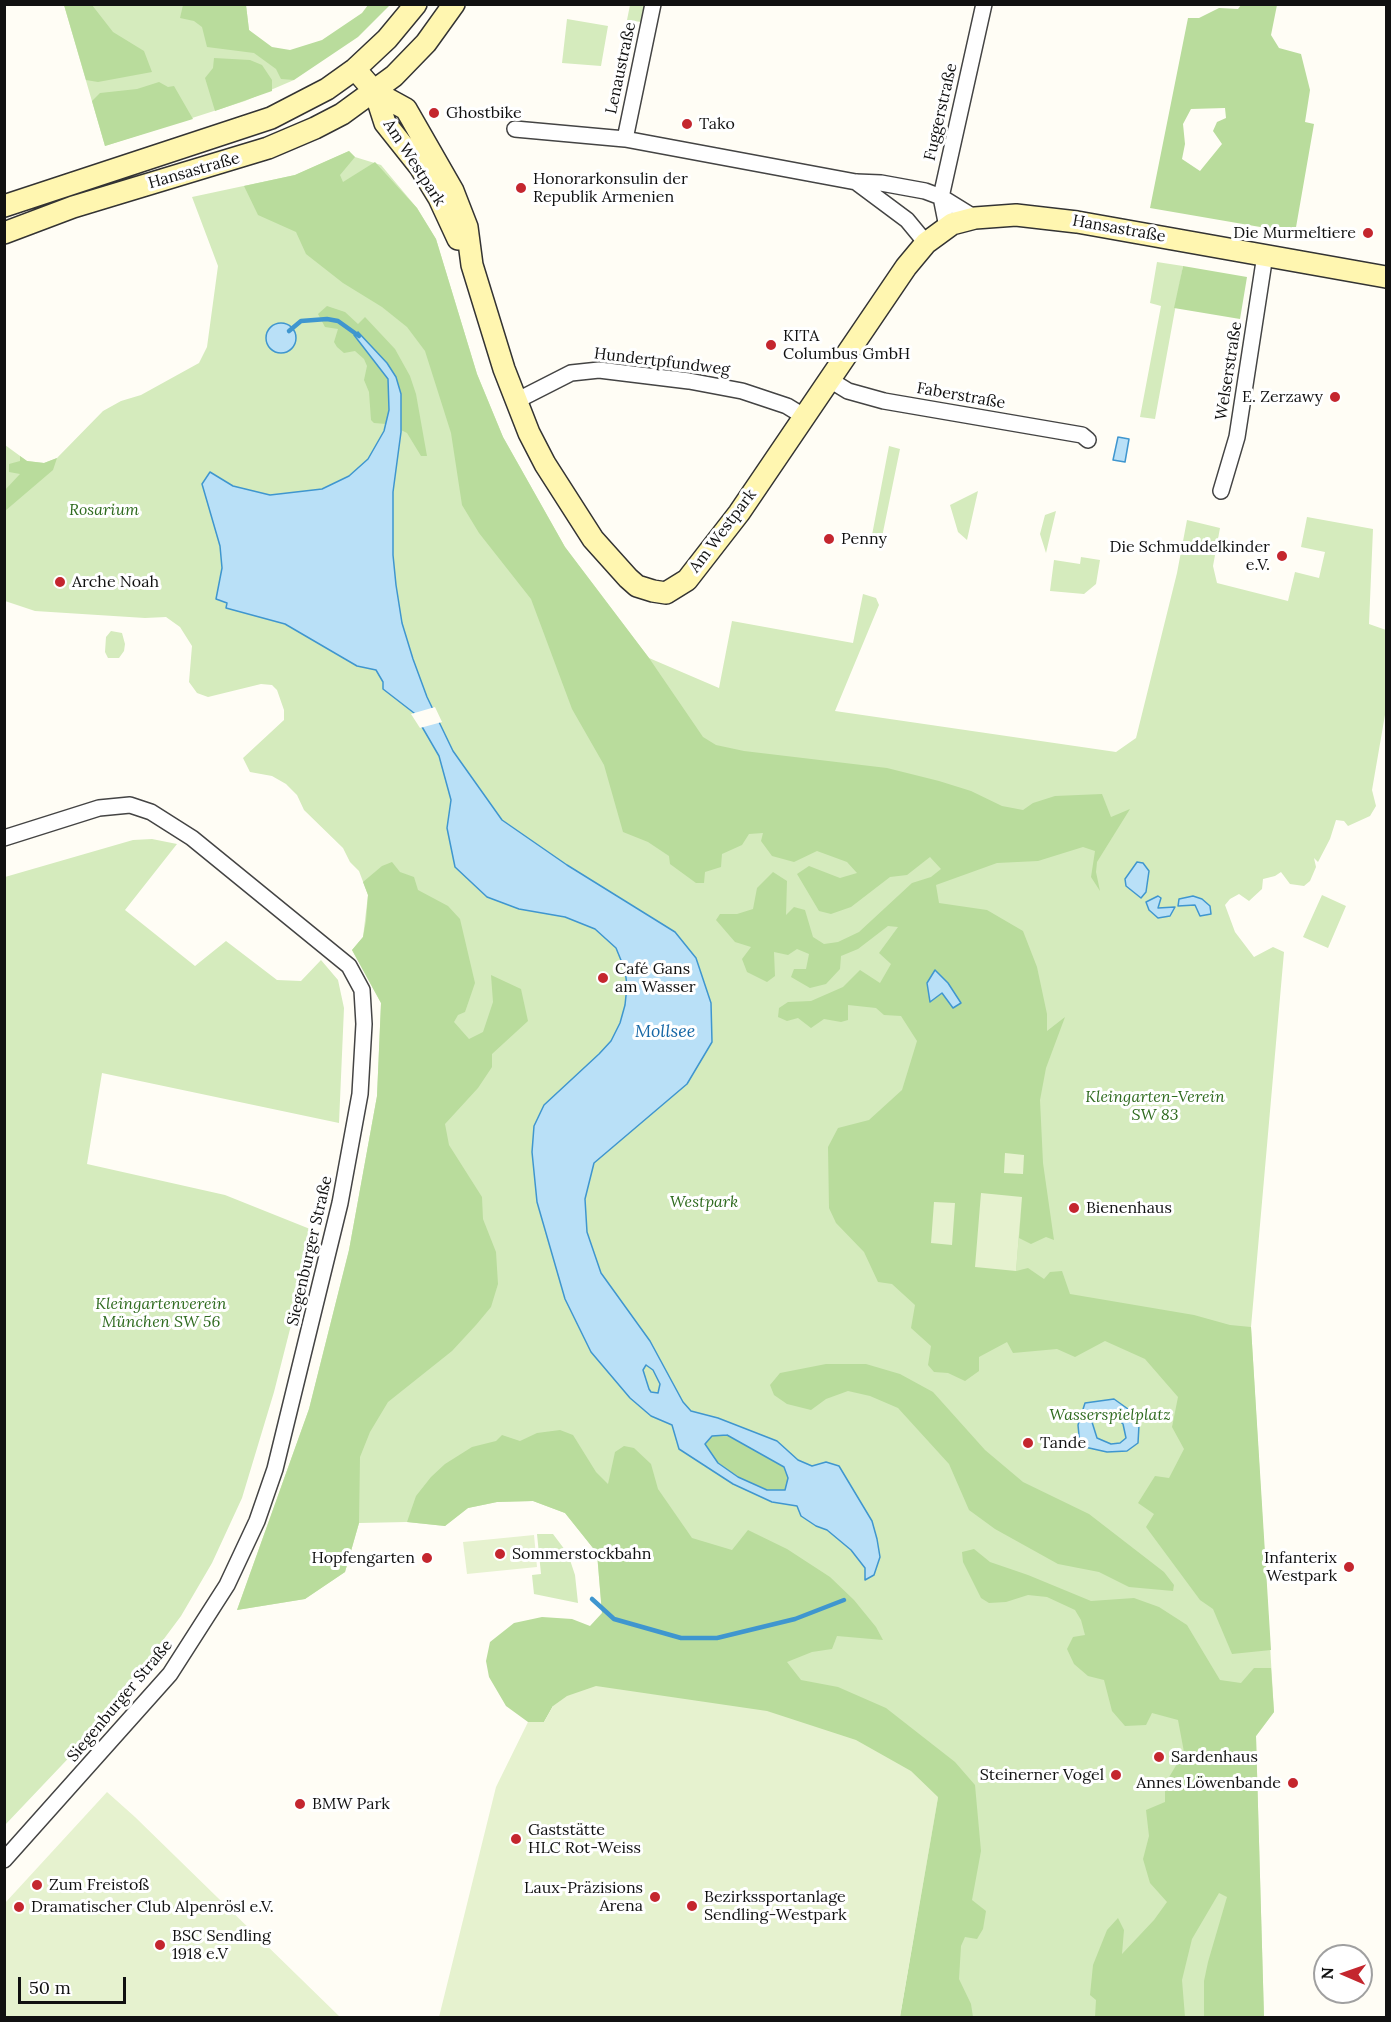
<!DOCTYPE html>
<meta charset="utf-8">
<style>
body{margin:0}
#map{position:relative;width:1391px;height:2022px;overflow:hidden;background:#fffdf5;font-family:Lora,serif}
canvas{display:block}
.frame{position:absolute;inset:0;border:6px solid #111;pointer-events:none}
.north{position:absolute;left:1313px;top:1944px;width:60px;height:60px;box-sizing:border-box;background:#fff;border:2px solid #a0a0a0;border-radius:50%;rotate:272deg;font-size:16px;font-weight:700;line-height:24px;text-align:center;color:#111}
.north::after{content:'';display:block;margin:auto;width:21px;height:27px;background:#c4262e;clip-path:polygon(50% 0,100% 100%,50% 72%,0 100%)}
.scale{position:absolute;left:18px;top:1977px;width:108px;height:27px;box-sizing:border-box;border:3px solid #111;border-top:0;padding-left:8px;font-size:18px;line-height:21px;white-space:nowrap;color:#111;-webkit-text-stroke:4px #fff;paint-order:stroke}
</style>
<div id="map">
<canvas width="1391" height="2022"></canvas>
<div class="frame"></div>
<div class="north">N</div>
<div class="scale">50 m</div>
</div>
<script>
const g = document.querySelector('canvas').getContext('2d');
g.lineJoin = 'round';
function paint(path, color) { g.fillStyle = color; g.fill(path, 'evenodd'); }
const toPath = rows => new Path2D(rows.map(r => 'M' + r).join(''));
function trace(path, color, width, dash) { g.strokeStyle = color; g.lineWidth = width; g.lineCap = dash ? 'butt' : 'round'; g.setLineDash(dash || []); g.stroke(path); }
function drawText(font, color, halo, rows, align = 'center') {
  g.font = font + ' Lora,serif'; g.lineWidth = 6; g.setLineDash([]); g.textBaseline = 'middle'; g.strokeStyle = halo; g.fillStyle = color; for (const [text, x, y, turn = 0] of rows) {
    g.save(); g.translate(x, y); g.rotate((+turn || 0) * Math.PI / 180); g.textAlign = isNaN(turn) ? turn : align; if (halo) g.strokeText(text, 0, 0); g.fillText(text, 0, 0); g.restore();
  }
}
paint(toPath([
 [64,5,246,5,249,30,267,51,281,54,294,80,245,101,105,146],
 [630,5,644,5,641,22,627,20],
 [567,19,608,26,601,66,562,63],
 [349,151,355,157,381,165,417,208,436,239,477,374,503,437,565,547,649,658,719,688,732,621,853,643,863,594,876,598,879,605,835,711,1116,752,1136,738,1177,573,1187,520,1220,528,1213,566,1217,583,1288,601,1295,572,1319,578,1325,552,1301,547,1307,517,1373,529,1369,624,1386,630,1386,709,1372,790,1376,806,1370,816,1348,826,1344,821,1336,820,1330,839,1318,862,1314,858,1316,867,1310,881,1304,886,1290,884,1281,872,1275,876,1263,879,1262,889,1249,901,1239,894,1230,899,1225,905,1235,932,1254,957,1273,947,1284,952,1251,1327,1274,1712,1256,1736,1264,2017,900,2017,937,1797,602,1614,597,1553,565,1513,533,1501,497,1502,468,1508,445,1526,407,1522,359,1523,345,1572,305,1599,237,1610,309,1409,349,1250,377,1096,381,1003,352,950,363,937,368,895,359,871,350,862,343,848,304,810,297,795,286,784,272,776,250,772,243,758,284,720,284,710,277,690,272,685,261,684,208,697,197,693,189,682,192,646,180,627,166,617,145,618,35,611,5,601,5,445,27,461,44,463,57,458,103,411,121,401,141,395,199,363,207,347,218,266,192,197,295,175],
 [1157,262,1183,266,1155,419,1140,417,1161,306,1150,303],
 [889,446,900,449,882,537,872,535],
 [978,491,967,540,958,532,950,505],
 [1056,511,1046,553,1040,534,1045,515],
 [1081,557,1100,560,1096,584,1084,594,1050,591,1054,560,1080,564],
 [111,631,122,633,125,644,124,651,119,658,108,658,105,652,106,637],
 [152,839,177,844,125,910,195,966,226,941,277,980,301,981,321,960,338,980,344,1008,339,1123,102,1073,87,1164,225,1195,315,1231,274,1392,242,1498,212,1563,181,1616,99,1726,5,1825,5,877,133,840],
 [1322,895,1346,906,1328,948,1303,937],
 [537,1534,553,1534,568,1554,575,1575,578,1603,534,1594,532,1575,541,1574]
]), '#d5ebbd');
paint(toPath([
 [64,5,92,5,113,32,144,51,152,72,98,82,86,80],
 [183,5,246,5,249,30,272,47,290,50,322,40,362,13,368,5,390,5,358,37,294,80,281,79,276,69,254,53,207,47,202,27,194,21,180,18],
 [1241,5,1277,5,1271,35,1279,48,1301,54,1310,90,1305,122,1314,124,1295,233,1150,208,1188,18,1199,18,1219,8,1238,9],
 [1225,108,1226,118,1217,122,1213,131,1222,144,1200,171,1182,159,1185,144,1183,124,1191,109],
 [214,58,250,60,262,65,272,80,272,91,215,111,205,78,213,68],
 [159,82,168,87,174,86,193,119,105,146,92,101,100,93,137,89],
 [349,151,355,157,340,175,343,182,375,162,417,208,436,239,477,374,503,437,565,547,649,658,703,737,716,745,744,751,887,768,939,781,971,791,1002,806,1023,810,1033,803,1055,796,1102,794,1111,817,1130,809,1097,862,1096,872,1100,891,1091,877,1095,851,1083,847,1038,861,997,863,936,885,939,903,987,910,1023,931,1037,967,1047,1014,1047,1031,1065,1017,1046,1068,1040,1100,1043,1163,1054,1240,1046,1237,1031,1244,1019,1238,1022,1197,1016,1271,1028,1268,1044,1279,1050,1272,1062,1271,1070,1294,1194,1315,1230,1325,1251,1327,1271,1650,1232,1654,1213,1609,1200,1600,1146,1527,1154,1514,1138,1503,1155,1476,1169,1478,1184,1449,1172,1427,1178,1397,1145,1359,1105,1341,1075,1357,1057,1349,1013,1353,1007,1342,979,1357,979,1371,965,1381,948,1373,934,1372,928,1365,931,1346,911,1328,915,1305,892,1284,878,1282,864,1252,836,1223,829,1208,828,1147,838,1128,869,1120,902,1090,917,1041,901,1016,884,1015,876,1008,848,1005,848,1020,841,1022,824,1019,811,1028,798,1018,787,1021,778,1017,779,1008,788,1002,811,1001,843,987,860,970,880,983,891,964,879,953,898,927,888,926,858,949,841,956,840,969,826,984,810,988,791,977,794,969,806,969,809,954,797,949,788,955,774,952,775,976,767,982,747,972,742,959,751,947,735,942,716,920,720,914,737,914,753,909,757,888,773,872,787,881,786,915,794,907,805,910,813,937,824,944,838,942,859,932,912,883,931,877,941,869,930,857,907,875,890,877,851,907,831,914,819,911,797,874,809,866,840,878,857,873,847,862,817,851,794,862,772,856,761,841,763,833,749,834,742,845,722,854,721,867,705,872,704,883,696,883,670,864,669,856,648,842,623,832,604,765,572,709,531,599,479,533,462,505,451,433,425,351,407,327,382,307,343,283,306,254,296,232,258,215,244,186,295,175],
 [1183,266,1247,277,1240,319,1174,308],
 [327,306,345,312,358,324,365,317,395,349,410,376,416,394,427,456,421,456,407,433,401,430,401,394,358,333,355,336,388,379,389,410,386,424,374,423,371,420,369,392,364,380,367,366,364,359,355,351,344,353,337,347,334,342,338,329,325,327,318,314],
 [20,456,27,461,44,463,57,458,53,470,5,511,5,490,20,474,9,472,9,464,20,461],
 [392,862,400,872,414,877,418,890,448,906,460,919,475,983,465,1012,458,1015,454,1022,469,1039,483,1032,493,1002,491,975,521,989,528,1021,492,1054,492,1067,478,1088,445,1124,449,1145,482,1197,483,1219,496,1252,498,1284,491,1307,476,1325,452,1351,388,1402,370,1432,360,1457,359,1523,345,1572,305,1599,237,1610,309,1409,349,1250,377,1096,381,1003,352,950,363,937,366,921,368,895,363,882,382,866],
 [826,1364,866,1364,900,1374,933,1392,985,1450,1023,1482,1089,1514,1164,1572,1174,1585,1173,1591,1129,1587,1099,1572,1058,1564,995,1529,969,1510,949,1464,898,1408,870,1396,848,1391,826,1399,811,1410,787,1404,774,1395,770,1385,780,1373],
 [560,1430,573,1435,596,1472,608,1484,615,1452,624,1446,634,1448,651,1464,658,1489,692,1538,732,1550,748,1530,787,1549,830,1577,854,1600,876,1627,883,1640,837,1636,832,1649,812,1652,787,1662,801,1680,838,1687,886,1708,955,1762,975,1785,981,1851,972,1900,986,1911,983,1929,977,1939,965,1937,961,1946,959,1979,971,2004,973,2017,900,2017,938,1798,553,1706,544,1722,528,1722,506,1706,489,1677,486,1661,490,1642,514,1623,542,1617,572,1619,590,1626,602,1613,597,1553,565,1513,533,1501,497,1502,468,1508,445,1526,407,1522,416,1496,431,1477,445,1464,472,1447,496,1441,502,1435,520,1441,537,1433],
 [727,1435,784,1467,789,1478,785,1490,767,1490,738,1477,718,1463,705,1444,712,1436],
 [974,1549,990,1562,1028,1575,1091,1601,1134,1598,1159,1607,1187,1625,1220,1680,1241,1683,1254,1668,1271,1668,1274,1712,1256,1736,1264,2017,1204,2017,1204,1981,1208,1962,1227,1897,1219,1893,1192,1939,1182,1980,1185,2017,1095,2017,1096,2000,1090,1995,1093,1965,1107,1930,1118,1918,1124,1930,1122,1954,1154,1920,1167,1902,1150,1883,1143,1859,1149,1836,1146,1810,1165,1802,1165,1784,1184,1752,1178,1720,1152,1713,1146,1725,1125,1726,1112,1711,1104,1680,1088,1676,1074,1664,1067,1649,1073,1637,1085,1635,1081,1620,1075,1610,1047,1597,1028,1595,1006,1602,989,1603,981,1598,963,1562,962,1552]
]), '#b9dc9c');
paint(toPath([
 [1005,1153,1024,1155,1023,1174,1004,1173],
 [981,1193,1022,1197,1016,1271,975,1267],
 [934,1202,955,1203,952,1245,931,1243],
 [534,1535,537,1567,467,1574,463,1542],
 [596,1686,767,1711,856,1740,911,1771,938,1797,900,2017,439,2017,496,1787,528,1722,544,1722,553,1706,567,1696],
 [107,1792,135,1817,340,2017,5,2017,5,1903]
]), '#e6f2cf');
const water = toPath([
 '266 338a15 15 0 1 1 30 0a15 15 0 1 1-30 0Z',
 [358,332,387,363,396,377,401,394,401,432,393,492,393,555,396,585,402,623,413,659,427,697,453,751,502,820,567,865,675,932,696,958,711,1003,712,1042,687,1084,594,1163,585,1199,587,1232,601,1273,650,1341,683,1402,691,1411,718,1418,777,1441,798,1460,812,1466,826,1462,839,1466,872,1521,877,1539,880,1557,874,1575,865,1580,865,1568,851,1550,827,1530,816,1526,801,1516,797,1506,772,1502,733,1484,679,1449,672,1425,651,1416,630,1398,591,1352,565,1299,537,1202,532,1152,534,1126,544,1105,599,1054,611,1041,620,1023,625,1005,627,986,625,970,616,948,595,929,565,917,519,909,487,897,455,867,447,828,451,800,439,756,414,713,383,689,383,682,376,670,357,666,285,624,226,608,227,603,216,599,222,568,220,546,202,484,210,472,233,486,270,495,322,489,349,476,368,459,384,431,389,410,388,379,354,335,358,332],
 [646,1365,653,1370,660,1384,658,1393,651,1392,649,1389,643,1370,646,1365],
 [727,1435,784,1467,788,1478,785,1490,767,1490,738,1477,718,1463,705,1444,712,1436,727,1435],
 [1118,437,1129,439,1125,462,1113,460,1118,437],
 [1137,862,1143,863,1149,871,1146,892,1141,898,1126,886,1125,879,1137,862],
 [1158,896,1161,898,1158,908,1175,907,1170,916,1158,918,1149,910,1146,902,1158,896],
 [1193,896,1202,899,1210,906,1211,914,1200,916,1195,905,1178,906,1179,899,1193,896],
 [935,970,948,983,961,1003,953,1008,942,993,930,1002,927,983,935,970],
 [1114,1399,1128,1409,1139,1425,1138,1443,1127,1451,1107,1452,1080,1446,1078,1425,1085,1403,1114,1399],
 [1102,1416,1117,1419,1123,1424,1126,1438,1120,1443,1111,1444,1097,1438,1092,1422,1096,1417,1102,1416]
]);
paint(water, '#b9e0f7');
trace(water, '#3f96cf', 1.5);
paint(toPath([
 [435,707,442,722,420,728,411,714]
]), '#fffdf5');
trace(toPath([
 [289,331,301,321,327,319,338,321,359,336],
 [592,1599,614,1619,681,1638,717,1638,795,1619,844,1600]
]), '#3f96cf', 4.5);
const street = toPath([
 [515,129,625,139,856,182,881,183,925,191,941,197,975,218],
 [625,139,653,4],
 [856,182,907,220,926,243],
 [947,227,941,197,984,4],
 [830,380,848,391,884,401,1082,435,1088,440],
 [516,401,571,373,599,370,689,381,742,391,787,406,805,417],
 [1221,491,1237,437,1265,255],
 [4,838,99,808,130,805,151,812,192,838,349,966,362,990,364,1024,360,1094,340,1203,275,1469,257,1521,227,1585,170,1674,4,1860]
]);
const secondary = toPath([
 [355,69,375,92,406,109,453,191,467,227,472,265,504,369,529,433,545,464,593,539,628,578,637,586,653,591,666,593,687,580,739,513,906,267,926,243,952,224,975,218,1016,215,1077,222,1386,277],
 [375,92,385,123,420,167,439,198,458,239],
 [4,206,271,118,327,89,355,69,387,39,416,4],
 [4,233,73,207,268,148,315,128,342,114,394,76,426,43,454,4]
]);
trace(street, '#444', 18);
trace(secondary, '#333', 24);
trace(street, '#fff', 15);
trace(secondary, '#fff6b0', 21);
for (const [x, y, r, color] of [
 [434,113,6,"#c4262e"],
 [687,124,6,"#c4262e"],
 [521,188,6,"#c4262e"],
 [1368,233,6,"#c4262e"],
 [771,345,6,"#c4262e"],
 [1335,397,6,"#c4262e"],
 [829,539,6,"#c4262e"],
 [1282,556,6,"#c4262e"],
 [60,582,6,"#c4262e"],
 [603,978,6,"#c4262e"],
 [1074,1208,6,"#c4262e"],
 [1028,1443,6,"#c4262e"],
 [500,1554,6,"#c4262e"],
 [427,1558,6,"#c4262e"],
 [1349,1567,6,"#c4262e"],
 [1159,1757,6,"#c4262e"],
 [1116,1775,6,"#c4262e"],
 [1293,1783,6,"#c4262e"],
 [300,1804,6,"#c4262e"],
 [516,1839,6,"#c4262e"],
 [37,1885,6,"#c4262e"],
 [655,1897,6,"#c4262e"],
 [692,1906,6,"#c4262e"],
 [19,1907,6,"#c4262e"],
 [160,1945,6,"#c4262e"]
]) { const dot = new Path2D(); dot.arc(x, y, r, 0, 2 * Math.PI); g.fillStyle = color; g.fill(dot); trace(dot, '#fff', 2); }
drawText('16px', '#111', '#fff', [
 ["Lenaustraße",621,68,-78],
 ["Fuggerstraße",941,112,-77],
 ["Am Westpark",414,163,57],
 ["Hansastraße",194,171,-16],
 ["Hansastraße",1119,229,10],
 ["Hundertpfundweg",662,362,7],
 ["Welserstraße",1229,371,-81],
 ["Faberstraße",961,396,10],
 ["Am Westpark",723,531,-53],
 ["Siegenburger Straße",310,1251,-77],
 ["Siegenburger Straße",120,1701,-50]
]);
drawText('16px', '#111', '#fff', [
 ["Ghostbike",446,113],
 ["Tako",699,124],
 ["Honorarkonsulin der",533,179],
 ["Republik Armenien",533,197],
 ["Die Murmeltiere",1356,233,"right"],
 ["KITA",783,336],
 ["Columbus GmbH",783,354],
 ["E. Zerzawy",1323,397,"right"],
 ["Penny",841,539],
 ["Die Schmuddelkinder",1270,547,"right"],
 ["e.V.",1270,565,"right"],
 ["Arche Noah",72,582],
 ["Café Gans",615,969],
 ["am Wasser",615,987],
 ["Bienenhaus",1086,1208],
 ["Tande",1040,1443],
 ["Sommerstockbahn",512,1554],
 ["Hopfengarten",415,1558,"right"],
 ["Infanterix",1337,1558,"right"],
 ["Westpark",1337,1576,"right"],
 ["Sardenhaus",1171,1757],
 ["Steinerner Vogel",1104,1775,"right"],
 ["Annes Löwenbande",1281,1783,"right"],
 ["BMW Park",312,1804],
 ["Gaststätte",528,1830],
 ["HLC Rot-Weiss",528,1848],
 ["Zum Freistoß",49,1885],
 ["Laux-Präzisions",643,1888,"right"],
 ["Arena",643,1906,"right"],
 ["Bezirkssportanlage",704,1897],
 ["Sendling-Westpark",704,1915],
 ["Dramatischer Club Alpenrösl e.V.",31,1907],
 ["BSC Sendling",172,1936],
 ["1918 e.V",172,1954]
], 'left');
drawText('italic 16px', '#2f6b1f', '#fff', [
 ["Rosarium",104,510],
 ["Kleingarten-Verein",1155,1097],
 ["SW 83",1155,1115],
 ["Westpark",704,1202],
 ["Kleingartenverein",161,1304],
 ["München SW 56",161,1322],
 ["Wasserspielplatz",1110,1415]
]);
drawText('italic 18px', '#1768a6', '#fff', [
 ["Mollsee",665,1032]
]);
</script>
